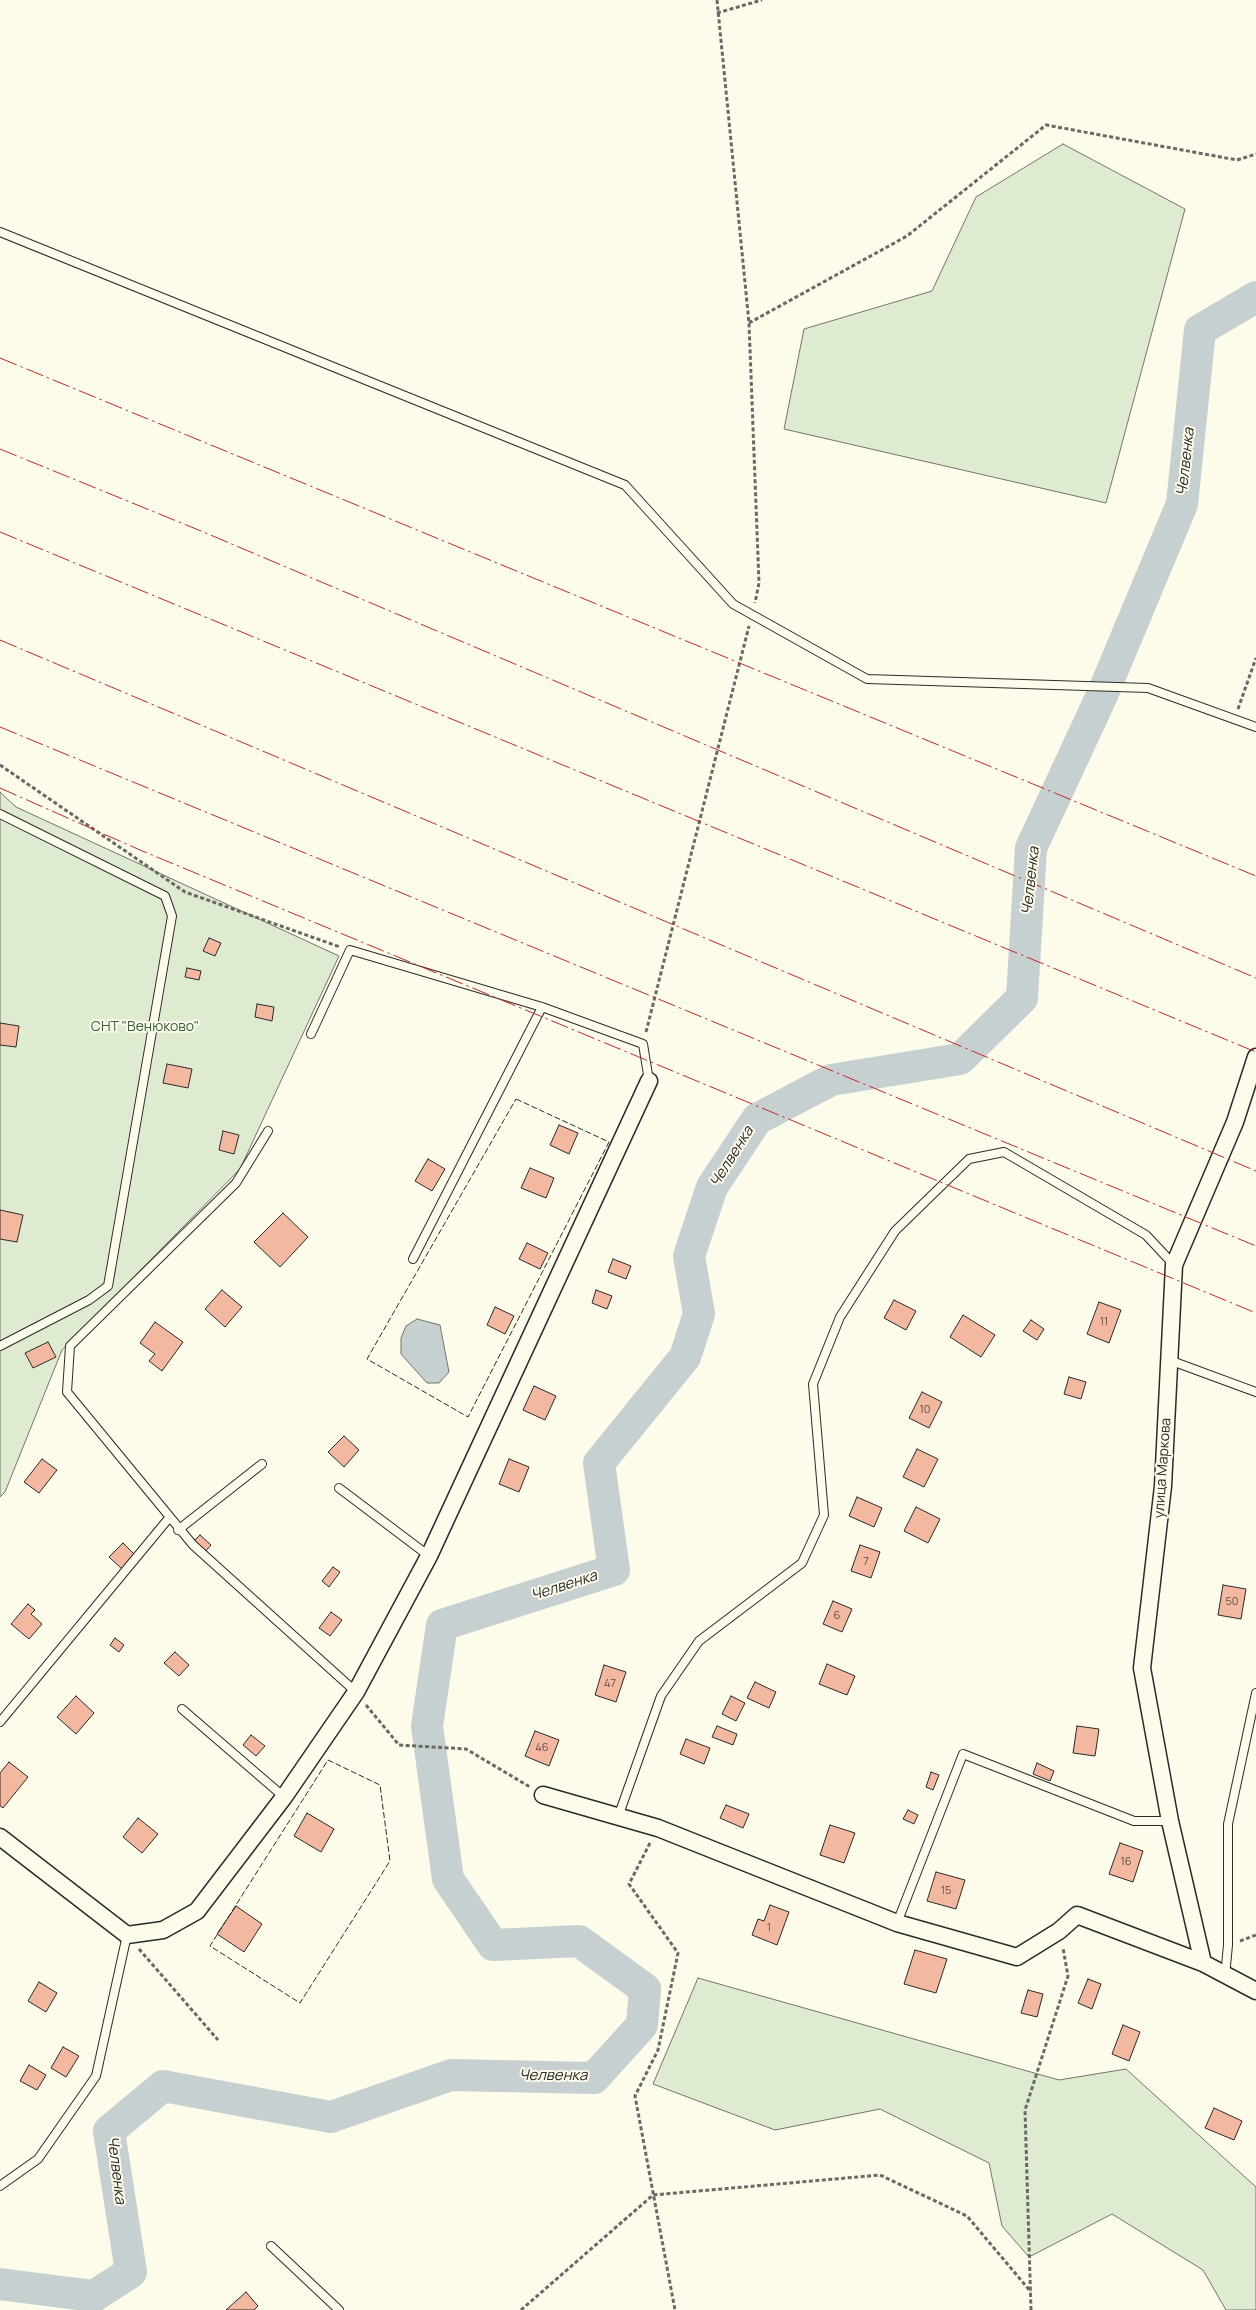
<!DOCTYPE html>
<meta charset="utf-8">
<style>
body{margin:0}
canvas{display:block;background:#fdfbea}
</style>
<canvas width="1256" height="2310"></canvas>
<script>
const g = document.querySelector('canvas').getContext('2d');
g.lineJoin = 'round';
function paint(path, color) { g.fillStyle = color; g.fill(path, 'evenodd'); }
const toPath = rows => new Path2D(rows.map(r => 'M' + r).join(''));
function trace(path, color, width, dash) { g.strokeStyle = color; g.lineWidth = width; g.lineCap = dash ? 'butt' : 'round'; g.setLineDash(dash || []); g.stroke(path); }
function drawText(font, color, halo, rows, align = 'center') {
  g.font = font + ' Manrope,sans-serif'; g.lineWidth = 4; g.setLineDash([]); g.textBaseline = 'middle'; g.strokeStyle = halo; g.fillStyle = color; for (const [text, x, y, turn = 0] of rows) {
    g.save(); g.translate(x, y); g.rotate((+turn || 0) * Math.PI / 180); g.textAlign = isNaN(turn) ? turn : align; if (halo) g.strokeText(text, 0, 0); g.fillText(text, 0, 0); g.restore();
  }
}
const green = toPath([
 [1063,144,1185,209,1106,503,784,429,804,329,932,291,976,197,1063,144],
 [0,792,16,807,339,956,240,1169,62,1350,5,1492,0,1497,0,792],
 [698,1978,1059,2080,1126,2069,1256,2187,1256,2310,1226,2310,1203,2270,1112,2214,1029,2257,1002,2226,989,2163,880,2109,775,2130,653,2084,698,1978]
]);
paint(green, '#deebd1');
trace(green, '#74746e', 1);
const water = toPath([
 [417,1319,440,1325,449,1372,439,1383,427,1383,401,1354,401,1338,406,1326,417,1319]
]);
paint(water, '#c7d0d0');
trace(water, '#74746e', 1);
trace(toPath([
 [0,2284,94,2296,131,2272,109,2131,163,2086,331,2117,451,2075,594,2078,642,2025,645,1989,579,1941,493,1945,448,1879,427,1726,442,1625,614,1570,599,1463,685,1357,699,1314,689,1256,712,1187,757,1119,831,1080,960,1059,1022,998,1031,848,1103,693,1182,504,1200,330,1256,297]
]), '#c7d0d0', 32);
const building = toPath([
 [209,938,221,943,215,956,203,951,209,938],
 [187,968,201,971,199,980,185,977,187,968],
 [257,1004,274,1007,272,1021,255,1017,257,1004],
 [0,1023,19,1026,16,1047,0,1045,0,1023],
 [167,1064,192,1069,188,1088,163,1083,167,1064],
 [559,1125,578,1133,569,1154,550,1145,559,1125],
 [223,1131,239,1135,234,1154,219,1150,223,1131],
 [428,1159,445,1169,432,1191,415,1181,428,1159],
 [530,1168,554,1178,546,1198,521,1188,530,1168],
 [0,1210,23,1215,17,1242,0,1239,0,1210],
 [283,1213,308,1237,280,1267,254,1242,283,1213],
 [527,1243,548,1253,540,1269,519,1259,527,1243],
 [613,1259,631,1266,626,1279,608,1272,613,1259],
 [222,1290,242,1307,225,1327,205,1309,222,1290],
 [596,1290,612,1296,607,1309,592,1303,596,1290],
 [894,1300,916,1311,906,1330,884,1318,894,1300],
 [1099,1302,1121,1310,1109,1343,1087,1334,1099,1302],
 [495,1307,514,1316,505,1334,487,1325,495,1307],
 [963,1315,995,1335,981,1357,950,1337,963,1315],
 [1031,1320,1044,1329,1037,1340,1023,1331,1031,1320],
 [155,1322,183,1342,162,1371,149,1361,155,1354,140,1343,155,1322],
 [48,1342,56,1357,33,1368,25,1353,48,1342],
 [1069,1377,1086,1382,1081,1399,1064,1394,1069,1377],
 [534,1386,556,1396,545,1420,523,1410,534,1386],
 [922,1392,942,1402,929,1428,909,1418,922,1392],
 [344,1436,359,1450,344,1467,328,1452,344,1436],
 [917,1449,938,1459,924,1487,903,1477,917,1449],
 [42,1459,57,1470,39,1493,24,1482,42,1459],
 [509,1459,529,1467,519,1492,499,1484,509,1459],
 [857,1497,882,1508,874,1527,849,1516,857,1497],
 [916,1507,940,1519,928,1543,904,1531,916,1507],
 [200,1535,211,1545,204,1553,193,1542,200,1535],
 [123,1543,135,1555,122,1569,109,1557,123,1543],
 [860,1545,880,1552,871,1578,851,1571,860,1545],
 [333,1567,340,1572,329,1587,322,1581,333,1567],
 [1223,1585,1246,1589,1241,1619,1218,1615,1223,1585],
 [833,1601,852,1609,842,1632,823,1624,833,1601],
 [28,1604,35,1610,31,1614,42,1624,29,1639,11,1624,28,1604],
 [331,1612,342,1620,330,1636,319,1628,331,1612],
 [115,1638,124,1645,119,1652,110,1645,115,1638],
 [175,1652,189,1665,179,1676,164,1663,175,1652],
 [827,1664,855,1676,847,1695,819,1684,827,1664],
 [604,1665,626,1672,616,1702,595,1695,604,1665],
 [755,1682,776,1692,769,1708,747,1698,755,1682],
 [76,1696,94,1713,76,1734,57,1717,76,1696],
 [731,1696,745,1703,736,1721,722,1714,731,1696],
 [717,1726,737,1734,733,1745,712,1737,717,1726],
 [1077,1726,1099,1729,1095,1756,1073,1753,1077,1726],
 [535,1731,559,1740,549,1766,525,1756,535,1731],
 [251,1735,265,1746,256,1756,243,1745,251,1735],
 [686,1739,710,1748,704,1764,680,1754,686,1739],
 [9,1762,28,1777,3,1808,0,1806,0,1773,9,1762],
 [1037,1763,1054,1771,1050,1781,1033,1774,1037,1763],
 [931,1772,939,1775,933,1790,926,1787,931,1772],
 [726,1805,749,1814,743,1828,720,1818,726,1805],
 [908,1810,918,1815,914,1824,903,1819,908,1810],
 [307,1813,334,1829,321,1852,294,1836,307,1813],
 [138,1818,158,1834,142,1853,123,1837,138,1818],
 [830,1825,855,1833,844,1863,820,1855,830,1825],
 [1120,1843,1143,1851,1133,1882,1109,1874,1120,1843],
 [936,1872,965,1880,956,1909,927,1901,936,1872],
 [770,1905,789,1912,777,1945,752,1935,758,1919,764,1921,770,1905],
 [236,1906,262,1924,244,1952,217,1934,236,1906],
 [915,1950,947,1959,936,1993,904,1984,915,1950],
 [1088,1979,1101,1984,1092,2009,1078,2003,1088,1979],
 [39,1982,57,1993,46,2012,28,2001,39,1982],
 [1028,1990,1043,1994,1037,2017,1021,2013,1028,1990],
 [1123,2025,1140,2032,1129,2061,1112,2054,1123,2025],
 [63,2047,79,2056,66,2077,51,2068,63,2047],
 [29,2065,46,2075,37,2090,20,2081,29,2065],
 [1214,2108,1242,2121,1234,2140,1205,2128,1214,2108],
 [246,2292,258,2306,254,2310,226,2310,246,2292]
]);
paint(building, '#f2b8a0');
trace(building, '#2b2b2b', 1);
const service = toPath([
 [0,232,625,485,733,604,867,679,1148,688,1256,727],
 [0,814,165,896,172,916,108,1286,89,1300,0,1346],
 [311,1034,350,950,542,1007,643,1044,649,1081],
 [268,1131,236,1183,70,1346,67,1392,193,1545,356,1692],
 [413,1259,542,1007],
 [1169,1360,1256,1392],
 [339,1488,429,1556],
 [178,1530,262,1464],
 [182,1709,284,1797],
 [0,1722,169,1518],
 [618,1817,661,1696,699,1641,802,1563,824,1515,813,1384,840,1317,895,1231,969,1159,1004,1152,1146,1235,1174,1265],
 [897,1923,963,1754,1134,1821,1170,1821],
 [1225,1976,1228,1945,1228,1824,1256,1693],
 [0,2186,38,2159,96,2076,127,1935],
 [271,2246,339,2310]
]);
const minor = toPath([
 [543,1795,658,1828,897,1923,1017,1957,1059,1931,1077,1915,1203,1963,1256,1991],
 [0,1837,127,1935,163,1930,197,1911,284,1797,356,1692,429,1556,649,1081],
 [1203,1963,1170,1821,1142,1668,1163,1486,1174,1265,1235,1122,1256,1057]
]);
trace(service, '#2b2b2b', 10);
trace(minor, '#2b2b2b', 19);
trace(toPath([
 [717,0,749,323,759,583,755,603],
 [717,13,762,0],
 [749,323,907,236,1046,125,1237,160,1256,154],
 [1238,709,1256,658],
 [0,765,185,892,340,947],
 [646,1032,749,626],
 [366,1705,399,1745,466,1749,530,1787],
 [650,1843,629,1884,678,1953,658,2050,635,2096,675,2310],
 [1240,1941,1256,1935],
 [139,1949,218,2040],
 [521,2310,653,2195,880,2175,967,2216,1031,2292],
 [1031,2310,1025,2110,1068,1976,1063,1948]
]), '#6a6964', 3, [4, 2.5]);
trace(service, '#fdfbea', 8);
trace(minor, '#fdfbea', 16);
trace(toPath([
 [516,1099,609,1142,468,1417,367,1359,516,1099],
 [328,1760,380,1785,390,1861,300,2003,210,1946,328,1760]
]), '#2b2b2b', 1, [6, 2.5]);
trace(toPath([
 [0,358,1256,876],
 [0,449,201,531,1256,978],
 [0,532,1256,1052],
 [0,640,1256,1171],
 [0,727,1256,1246],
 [0,788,140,850,1256,1313]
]), '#c62828', 1, [18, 4, 2.5, 4]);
drawText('11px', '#5d4e48', null, [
 ["11",1104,1322],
 ["10",925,1410],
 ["7",866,1562],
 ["50",1232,1602],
 ["6",837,1616],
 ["47",610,1684],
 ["46",542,1748],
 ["16",1126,1862],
 ["15",946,1891],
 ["1",769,1928]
]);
drawText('14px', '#34623c', '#fdfbea', [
 ["СНТ \"Венюково\"",145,1027]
]);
drawText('14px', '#2b2b2b', '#fdfbea', [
 ["улица Маркова",1163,1468,-86]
]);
drawText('italic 15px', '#2b2b2b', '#fdfbea', [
 ["Челвенка",1186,462,-84],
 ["Челвенка",1031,881,-84],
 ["Челвенка",732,1157,-58],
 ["Челвенка",564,1586,-18],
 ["Челвенка",553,2076],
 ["Челвенка",116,2170,83]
]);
</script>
